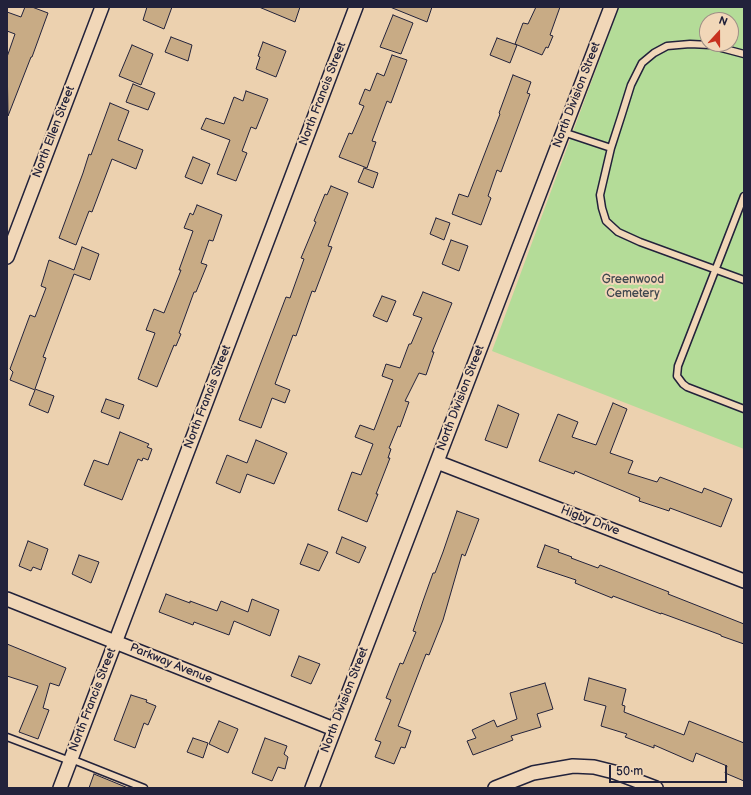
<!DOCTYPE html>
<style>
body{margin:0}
#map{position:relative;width:751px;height:795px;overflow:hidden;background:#ecd1af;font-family:"Balsamiq Sans",sans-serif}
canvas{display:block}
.frame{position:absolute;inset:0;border:8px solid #22223b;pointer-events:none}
.north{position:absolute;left:699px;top:12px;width:40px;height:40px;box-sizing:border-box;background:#f1d7b8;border:1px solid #9e8f86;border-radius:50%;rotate:21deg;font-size:11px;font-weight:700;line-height:16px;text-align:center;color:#22223b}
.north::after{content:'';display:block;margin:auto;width:14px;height:18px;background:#c8321e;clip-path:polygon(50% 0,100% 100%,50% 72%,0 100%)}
.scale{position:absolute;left:609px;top:765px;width:118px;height:18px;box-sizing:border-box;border:2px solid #22223b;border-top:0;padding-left:5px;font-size:12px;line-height:14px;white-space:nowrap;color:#22223b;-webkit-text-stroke:3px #f1d7b8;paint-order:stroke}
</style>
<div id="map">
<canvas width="751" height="795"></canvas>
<div class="frame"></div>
<div class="north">N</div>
<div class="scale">50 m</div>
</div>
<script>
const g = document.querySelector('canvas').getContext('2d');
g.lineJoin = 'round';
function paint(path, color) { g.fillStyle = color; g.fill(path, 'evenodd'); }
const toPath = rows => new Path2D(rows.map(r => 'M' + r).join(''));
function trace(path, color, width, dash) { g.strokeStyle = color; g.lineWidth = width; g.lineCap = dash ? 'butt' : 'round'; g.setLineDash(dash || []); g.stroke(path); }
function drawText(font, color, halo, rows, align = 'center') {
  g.font = font + ' "Balsamiq Sans",sans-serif'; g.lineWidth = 4; g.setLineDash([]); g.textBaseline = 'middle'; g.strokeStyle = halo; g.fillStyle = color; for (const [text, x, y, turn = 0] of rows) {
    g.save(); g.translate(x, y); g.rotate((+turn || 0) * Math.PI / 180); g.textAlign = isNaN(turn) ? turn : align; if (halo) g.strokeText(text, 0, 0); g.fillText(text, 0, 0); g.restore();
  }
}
paint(toPath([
 [619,7,744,7,744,449,492,351],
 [707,20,731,20,731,44,707,44]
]), '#b4dc98');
const building = toPath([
 [25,7,32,7,48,13,32,57,31,57,8,116,7,57,15,34,7,31,7,12,21,17,25,7],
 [147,7,172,7,164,29,143,20,147,7],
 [259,7,300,7,295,22,259,7],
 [390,7,432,7,427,22,390,7],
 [536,7,560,7,550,35,553,36,548,48,546,47,542,55,515,44,523,23,528,24,536,7],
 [393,15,413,23,401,54,380,47,393,15],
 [171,37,192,45,188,61,165,52,171,37],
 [497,38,517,45,510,63,490,55,497,38],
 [263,42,286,51,276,77,256,69,260,57,258,56,263,42],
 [132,45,153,54,141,85,119,76,132,45],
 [392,55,407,60,391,103,387,101,372,141,376,142,367,168,339,157,349,133,352,134,364,106,359,104,365,89,370,91,377,73,384,76,392,55],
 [513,75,531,82,527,93,530,94,501,172,497,170,488,196,491,198,481,225,452,214,459,194,468,197,500,114,499,113,513,75],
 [133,84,155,93,148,110,126,102,133,84],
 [246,91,268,99,256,129,251,127,242,151,247,153,236,181,217,174,230,140,201,129,206,118,224,124,234,97,243,101,246,91],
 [110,103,129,111,118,140,143,150,136,169,112,159,92,212,89,211,76,245,59,238,83,173,89,154,91,155,110,103],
 [193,157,210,164,202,184,185,177,193,157],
 [364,168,378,173,373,188,358,182,364,168],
 [331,186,348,193,328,246,332,247,315,292,312,291,296,336,293,335,275,384,290,390,285,403,272,398,261,428,239,420,286,297,290,298,304,259,301,258,316,222,314,221,325,194,327,195,331,186],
 [197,205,222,215,213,241,209,240,201,263,207,265,196,292,194,292,179,333,181,334,176,346,174,345,157,387,138,379,155,333,146,330,154,309,164,313,181,270,179,270,193,231,184,228,190,213,193,215,197,205],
 [436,218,450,223,444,240,430,234,436,218],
 [451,240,468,246,459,271,442,264,451,240],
 [82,247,99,254,90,280,74,274,43,357,46,358,35,389,54,396,48,413,29,405,35,390,10,380,13,372,10,369,30,315,35,317,46,288,41,286,49,260,74,270,82,247],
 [423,292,452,303,432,352,434,352,426,375,419,373,405,401,409,402,400,427,398,426,389,448,391,449,388,458,390,458,376,494,378,494,367,522,338,510,352,472,361,475,373,444,355,437,360,425,374,430,393,380,382,376,386,364,400,368,409,344,411,344,422,318,413,315,423,292],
 [382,296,396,301,387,322,373,316,382,296],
 [106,399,124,405,119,419,101,412,106,399],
 [613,403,627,409,610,453,633,461,628,473,657,482,660,477,702,493,704,488,732,499,721,527,670,508,669,511,639,501,640,498,575,471,574,474,539,461,558,414,578,422,572,437,596,445,613,403],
 [498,405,519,414,507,448,485,440,498,405],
 [120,432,149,444,147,447,152,449,148,460,143,458,142,461,138,459,122,500,84,485,94,460,108,465,120,432],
 [256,440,287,453,274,484,247,474,240,493,216,483,227,455,247,463,256,440],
 [457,511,479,519,465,556,462,554,443,620,429,655,426,654,398,726,411,731,405,748,401,747,394,764,375,757,381,742,375,740,391,700,386,698,400,663,403,664,416,632,413,631,423,601,433,573,435,573,443,552,457,511],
 [342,537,366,547,359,563,336,553,342,537],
 [28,541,48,549,41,570,33,567,31,571,19,566,28,541],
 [308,544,328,552,319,571,300,564,308,544],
 [545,545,559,550,558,552,572,557,571,558,598,568,600,565,669,592,668,594,744,624,744,644,721,636,721,635,661,613,661,614,613,596,612,598,575,583,576,580,537,567,545,545],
 [79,555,99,562,91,583,72,574,79,555],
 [166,594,190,603,190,601,217,611,221,601,248,612,252,599,279,610,270,636,234,621,229,635,194,622,193,625,159,612,166,594],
 [7,644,66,668,59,686,50,683,43,708,49,710,38,739,19,732,38,686,7,676,7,644],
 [299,656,320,664,311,684,291,676,299,656],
 [589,678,626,689,622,705,625,706,624,712,684,735,689,721,744,743,744,781,725,773,727,766,696,753,693,762,654,745,654,748,625,737,627,734,601,726,606,706,584,700,589,678],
 [545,683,553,709,537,714,541,727,511,736,513,740,473,755,467,741,476,738,472,730,494,720,497,727,517,719,510,693,545,683],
 [131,695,147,700,146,702,156,706,148,725,144,723,135,748,114,740,131,695],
 [219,721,238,729,228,753,209,744,219,721],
 [193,738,208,743,203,758,187,752,193,738],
 [265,738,287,746,284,754,288,757,285,769,278,767,272,781,252,773,265,738],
 [94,774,128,788,89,788,94,774]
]);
paint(building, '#c8ab85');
trace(building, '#22223b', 1);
const service = toPath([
 [744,54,710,45,690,44,667,46,654,53,642,63,631,85,621,117,611,148,600,195,602,208,606,221,618,232,640,242,744,280],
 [563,132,611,148],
 [744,196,678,366,677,376,683,384,687,387,744,409],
 [7,737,70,761,76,761,144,788]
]);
const minor = toPath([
 [7,257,102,7],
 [437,462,744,581],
 [7,599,334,729],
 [60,788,356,7],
 [312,788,611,7],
 [495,788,533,773,573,766,594,767,614,772,656,788]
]);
trace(service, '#22223b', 9);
trace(minor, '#22223b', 16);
trace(service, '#f1d7b8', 6);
trace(minor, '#f1d7b8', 13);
drawText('12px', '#22223b', '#f1d7b8', [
 ["North Francis Street",323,94,-69],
 ["North Division Street",577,95,-69],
 ["North Ellen Street",54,132,-69],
 ["North Francis Street",208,397,-69],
 ["North Division Street",461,398,-69],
 ["Higby Drive",590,521,21],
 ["Parkway Avenue",171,664,22],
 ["North Francis Street",93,700,-69],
 ["North Division Street",345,700,-69]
]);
drawText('12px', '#3f474e', '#f1d7b8', [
 ["Greenwood",633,280],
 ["Cemetery",633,294]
]);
</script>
